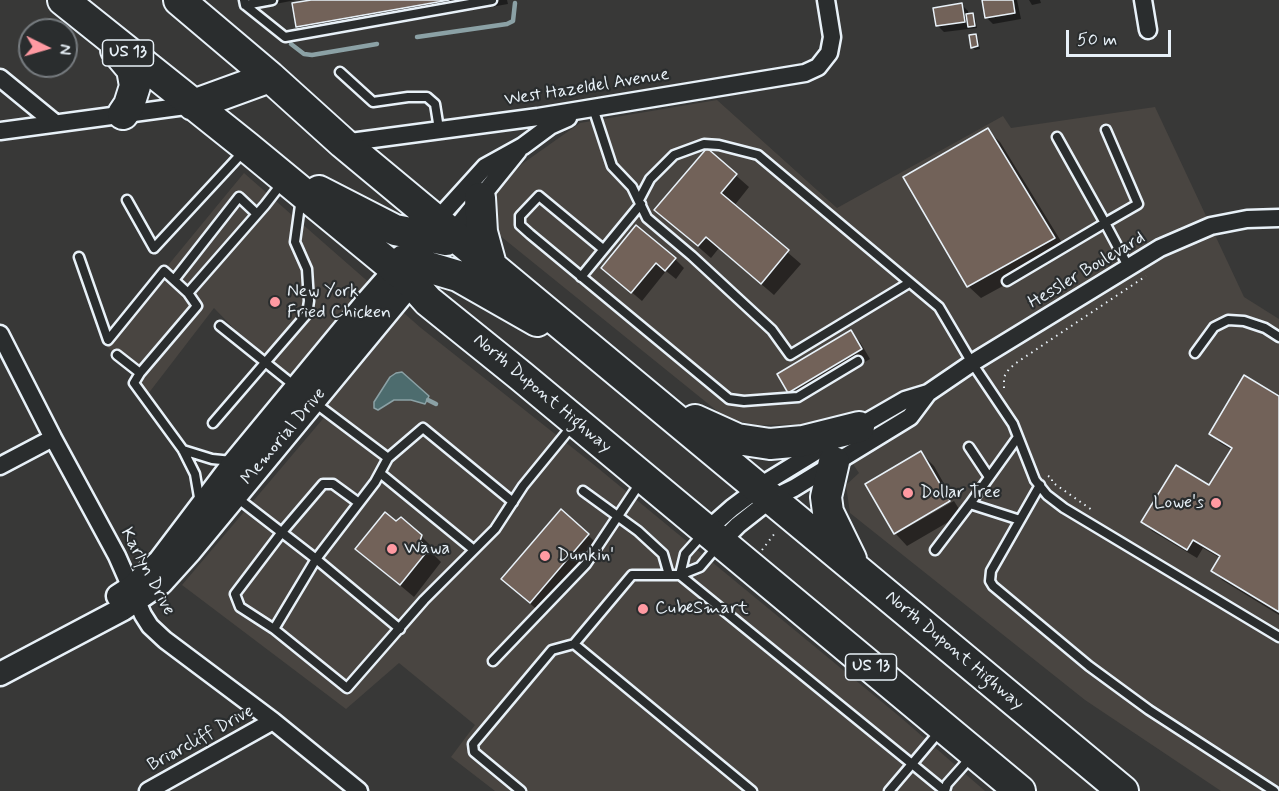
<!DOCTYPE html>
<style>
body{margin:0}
#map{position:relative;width:1279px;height:791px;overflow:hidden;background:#383837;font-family:Mynerve,sans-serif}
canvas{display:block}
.north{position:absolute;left:18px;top:18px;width:60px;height:60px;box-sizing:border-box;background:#2a2d2e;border:2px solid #767b7f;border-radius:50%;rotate:95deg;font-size:16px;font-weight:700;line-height:24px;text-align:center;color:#e8f1f8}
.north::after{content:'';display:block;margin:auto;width:21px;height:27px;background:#ff9aa2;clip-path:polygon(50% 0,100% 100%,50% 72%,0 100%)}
.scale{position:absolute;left:1066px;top:30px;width:105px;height:27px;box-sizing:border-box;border:3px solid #e8f1f8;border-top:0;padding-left:8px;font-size:18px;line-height:21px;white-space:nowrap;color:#e8f1f8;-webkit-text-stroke:4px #2a2d2e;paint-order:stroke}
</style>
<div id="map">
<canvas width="1279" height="791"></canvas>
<div class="north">N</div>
<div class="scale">50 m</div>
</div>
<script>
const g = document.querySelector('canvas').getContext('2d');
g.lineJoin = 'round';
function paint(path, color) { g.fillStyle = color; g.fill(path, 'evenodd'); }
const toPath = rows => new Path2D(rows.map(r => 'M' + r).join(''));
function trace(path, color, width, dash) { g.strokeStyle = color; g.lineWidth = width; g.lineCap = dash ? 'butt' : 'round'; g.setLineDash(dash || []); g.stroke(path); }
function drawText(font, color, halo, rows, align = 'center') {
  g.font = font + ' Mynerve,sans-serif'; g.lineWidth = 4.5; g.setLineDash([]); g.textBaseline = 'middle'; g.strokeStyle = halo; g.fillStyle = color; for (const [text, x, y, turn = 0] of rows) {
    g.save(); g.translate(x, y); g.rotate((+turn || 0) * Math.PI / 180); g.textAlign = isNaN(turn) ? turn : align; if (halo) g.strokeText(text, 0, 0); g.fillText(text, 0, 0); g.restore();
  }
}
paint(toPath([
 [717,100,837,208,1003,116,1011,128,1155,107,1244,297,1279,319,1279,791,1221,791,1085,700,850,513,846,485,859,473,826,424,758,425,727,419,488,226,488,206,496,192,522,164,580,123],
 [244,173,421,328,593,464,899,716,985,791,495,791,451,757,475,725,399,663,346,709,182,585,327,414,283,379,214,308,148,394,104,343]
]), '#494541');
const water = toPath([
 [402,372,429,396,425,404,411,400,394,400,378,410,374,408,374,402,390,377,396,373,402,372]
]);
paint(water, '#4d6c6e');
trace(water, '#8ba1a5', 1.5);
paint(toPath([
 [259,0,296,0,265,6],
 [320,0,507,0,508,4,310,39,297,26],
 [984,0,1017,0,1021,19,993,24,987,18],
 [1029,0,1040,0,1041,3,1032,5],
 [962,5,968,11,968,15,973,14,975,17,977,28,944,32,938,26],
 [975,35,978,38,980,49,975,50,972,47],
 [987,130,1000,142,1067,251,981,298,968,286],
 [707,150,749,187,734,206,801,264,774,295,719,248,711,258,656,210],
 [675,259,684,268,676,279,666,271,642,301,603,268],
 [850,332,860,342,870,359,799,401,789,392],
 [1279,398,1279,615,1222,580,1213,571,1220,558,1203,548,1197,558,1152,531,1143,522,1210,487,1232,450,1220,443,1211,433],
 [921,453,934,466,952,498,896,531,896,534,954,501,962,514,907,546,895,533],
 [395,523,421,536,434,549,432,553,441,562,414,597,357,549],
 [588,535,601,548,543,615,516,591]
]), '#0007');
trace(toPath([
 [417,37,507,24,513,21,515,3],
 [291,44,304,54,312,55,377,44],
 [428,400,436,404]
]), '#8ba1a5', 4.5);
const building = toPath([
 [311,0,449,0,296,27,292,3,311,0],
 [982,0,1013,0,1015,13,985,18,982,0],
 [962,3,965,22,936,26,933,8,962,3],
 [973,13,975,26,968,27,966,14,973,13],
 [976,34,978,46,971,48,969,35,976,34],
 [988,128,1055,238,967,287,903,177,988,128],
 [707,148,737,174,721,193,789,250,761,284,706,237,698,246,654,210,707,148],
 [636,225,676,258,665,271,656,263,631,293,601,268,636,225],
 [851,330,862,349,788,393,777,374,851,330],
 [1244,375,1279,396,1279,612,1211,571,1220,556,1193,540,1187,550,1141,522,1176,465,1209,485,1232,448,1209,434,1244,375],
 [921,451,950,501,894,534,865,484,921,451],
 [561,509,589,534,530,603,501,579,561,509],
 [385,512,396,521,401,517,422,535,420,541,429,549,400,585,355,549,385,512]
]);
paint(building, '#726259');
trace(building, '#e8f1f8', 1.5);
const lane = toPath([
 [244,0,245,5,285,37,492,0],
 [245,5,272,0],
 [340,72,373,102,408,97,427,97,435,104,439,129],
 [593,108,612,166,632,187,647,218,692,256,772,330,790,355,909,283],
 [1057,137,1105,223,1138,204,1106,130],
 [127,200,154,248,243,152],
 [639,200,650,179,674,155,704,144,719,145,758,155,939,307,972,363,1013,424,1035,480,1047,495,1064,508,1279,637],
 [603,249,539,196,520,216,520,225,530,234,729,399,744,401,798,397,858,361],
 [79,257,108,340,164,271,188,293,197,306,140,373,134,383,183,450,195,474,200,503],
 [581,277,641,204],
 [174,280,239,197,257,214],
 [1007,281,1105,223,1129,268],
 [188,293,265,205,282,183],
 [220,326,296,387],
 [1195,353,1214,327,1228,320,1244,321,1265,328,1279,337],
 [117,355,140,373],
 [315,403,388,458,423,428,513,502],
 [213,423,307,314,309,301,307,269,295,242,301,198],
 [1018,437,970,504,1020,520],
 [969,447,989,477],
 [183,450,212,459,232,461],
 [388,458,375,482,316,559,400,629],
 [380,473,474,550],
 [1040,485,991,571,990,581,993,586,1089,666,1149,710,1274,791],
 [583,491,638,531,663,554,669,575],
 [236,497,316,559,274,629,347,688,424,600,495,529,523,486,572,426],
 [935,550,970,504],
 [680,575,912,764,889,791],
 [680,575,685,554,702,535],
 [274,629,240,607,235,594,282,532,323,484,333,484,359,503],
 [574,644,752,791],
 [493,661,586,564,640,483],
 [939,732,912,764,945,791],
 [521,791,474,752,473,744,552,650,574,644,632,575,680,575,700,567,717,547],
 [945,791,947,784,972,756]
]);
const street = toPath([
 [1143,0,1148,30],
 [0,78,55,123],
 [0,131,193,105],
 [343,143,538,117,805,73,818,67,829,53,832,37,826,0],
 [437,220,485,167,523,146,550,126,568,118],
 [452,233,518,151],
 [0,334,53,438,117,556,143,615,150,626,165,640,273,721,359,791],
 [853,430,905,400,928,393,972,363,1160,248,1211,226,1247,219,1279,218],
 [0,466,53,438],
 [707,530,732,508,768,481,830,443],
 [721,542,738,525,771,499,794,488,910,417,928,393],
 [148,791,273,721]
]);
const secondary = toPath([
 [118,596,132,587,160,561,235,462,368,301,405,259],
 [0,674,123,609,161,583,190,551,422,270]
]);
const highway = toPath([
 [63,0,247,147,412,283,428,301,521,376,1020,791],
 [179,0,270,77,343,143,1123,791],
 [116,50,132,69,135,86,129,105,123,114],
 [193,105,270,77],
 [319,191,395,230,446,240],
 [480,198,482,232,491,265],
 [404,260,458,276,537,321],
 [695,420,737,439,770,444,803,441,859,427],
 [834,462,826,497,828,512,851,559]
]);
trace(lane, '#e8f1f8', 13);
trace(street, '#e8f1f8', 21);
trace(secondary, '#e8f1f8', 27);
trace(highway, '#e8f1f8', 34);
trace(toPath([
 [1004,388,1004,377,1009,369,1016,363,1146,276],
 [1048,476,1052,478,1052,482,1092,510],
 [762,550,775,533]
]), '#e8f1f8', 2, [1.5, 4.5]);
trace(lane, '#2a2d2e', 8);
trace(street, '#2a2d2e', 16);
trace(secondary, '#2a2d2e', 22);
trace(highway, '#2a2d2e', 30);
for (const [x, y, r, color] of [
 [275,302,6,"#ff9aa2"],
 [908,493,6,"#ff9aa2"],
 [1216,503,6,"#ff9aa2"],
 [392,549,6,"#ff9aa2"],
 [545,556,6,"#ff9aa2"],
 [643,609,6,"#ff9aa2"]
]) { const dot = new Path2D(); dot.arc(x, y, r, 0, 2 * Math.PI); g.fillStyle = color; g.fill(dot); trace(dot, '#2a2d2e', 2); }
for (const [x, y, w] of [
 [128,53,51],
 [871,667,51]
]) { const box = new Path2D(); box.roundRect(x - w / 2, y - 13, w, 26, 4.5); g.fillStyle = '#2a2d2e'; g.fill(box); trace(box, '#e8f1f8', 1.5); }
drawText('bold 16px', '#e8f1f8', null, [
 ["US 13",128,53],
 ["US 13",871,667]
]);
drawText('18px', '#e8f1f8', '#2a2d2e', [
 ["West Hazeldel Avenue",587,88,-9],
 ["Hessler Boulevard",1087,271,-31],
 ["North Dupont Highway",542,394,40],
 ["Memorial Drive",284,437,-50],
 ["Karlyn Drive",147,572,62],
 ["North Dupont Highway",954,651,40],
 ["Briarcliff Drive",201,739,-29]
]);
drawText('18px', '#e8f1f8', '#2a2d2e', [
 ["New York",287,292],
 ["Fried Chicken",287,313],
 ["Dollar Tree",920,493],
 ["Lowe's",1204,503,"right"],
 ["Wawa",404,549],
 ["Dunkin'",557,556],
 ["CubeSmart",655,609]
], 'left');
</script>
